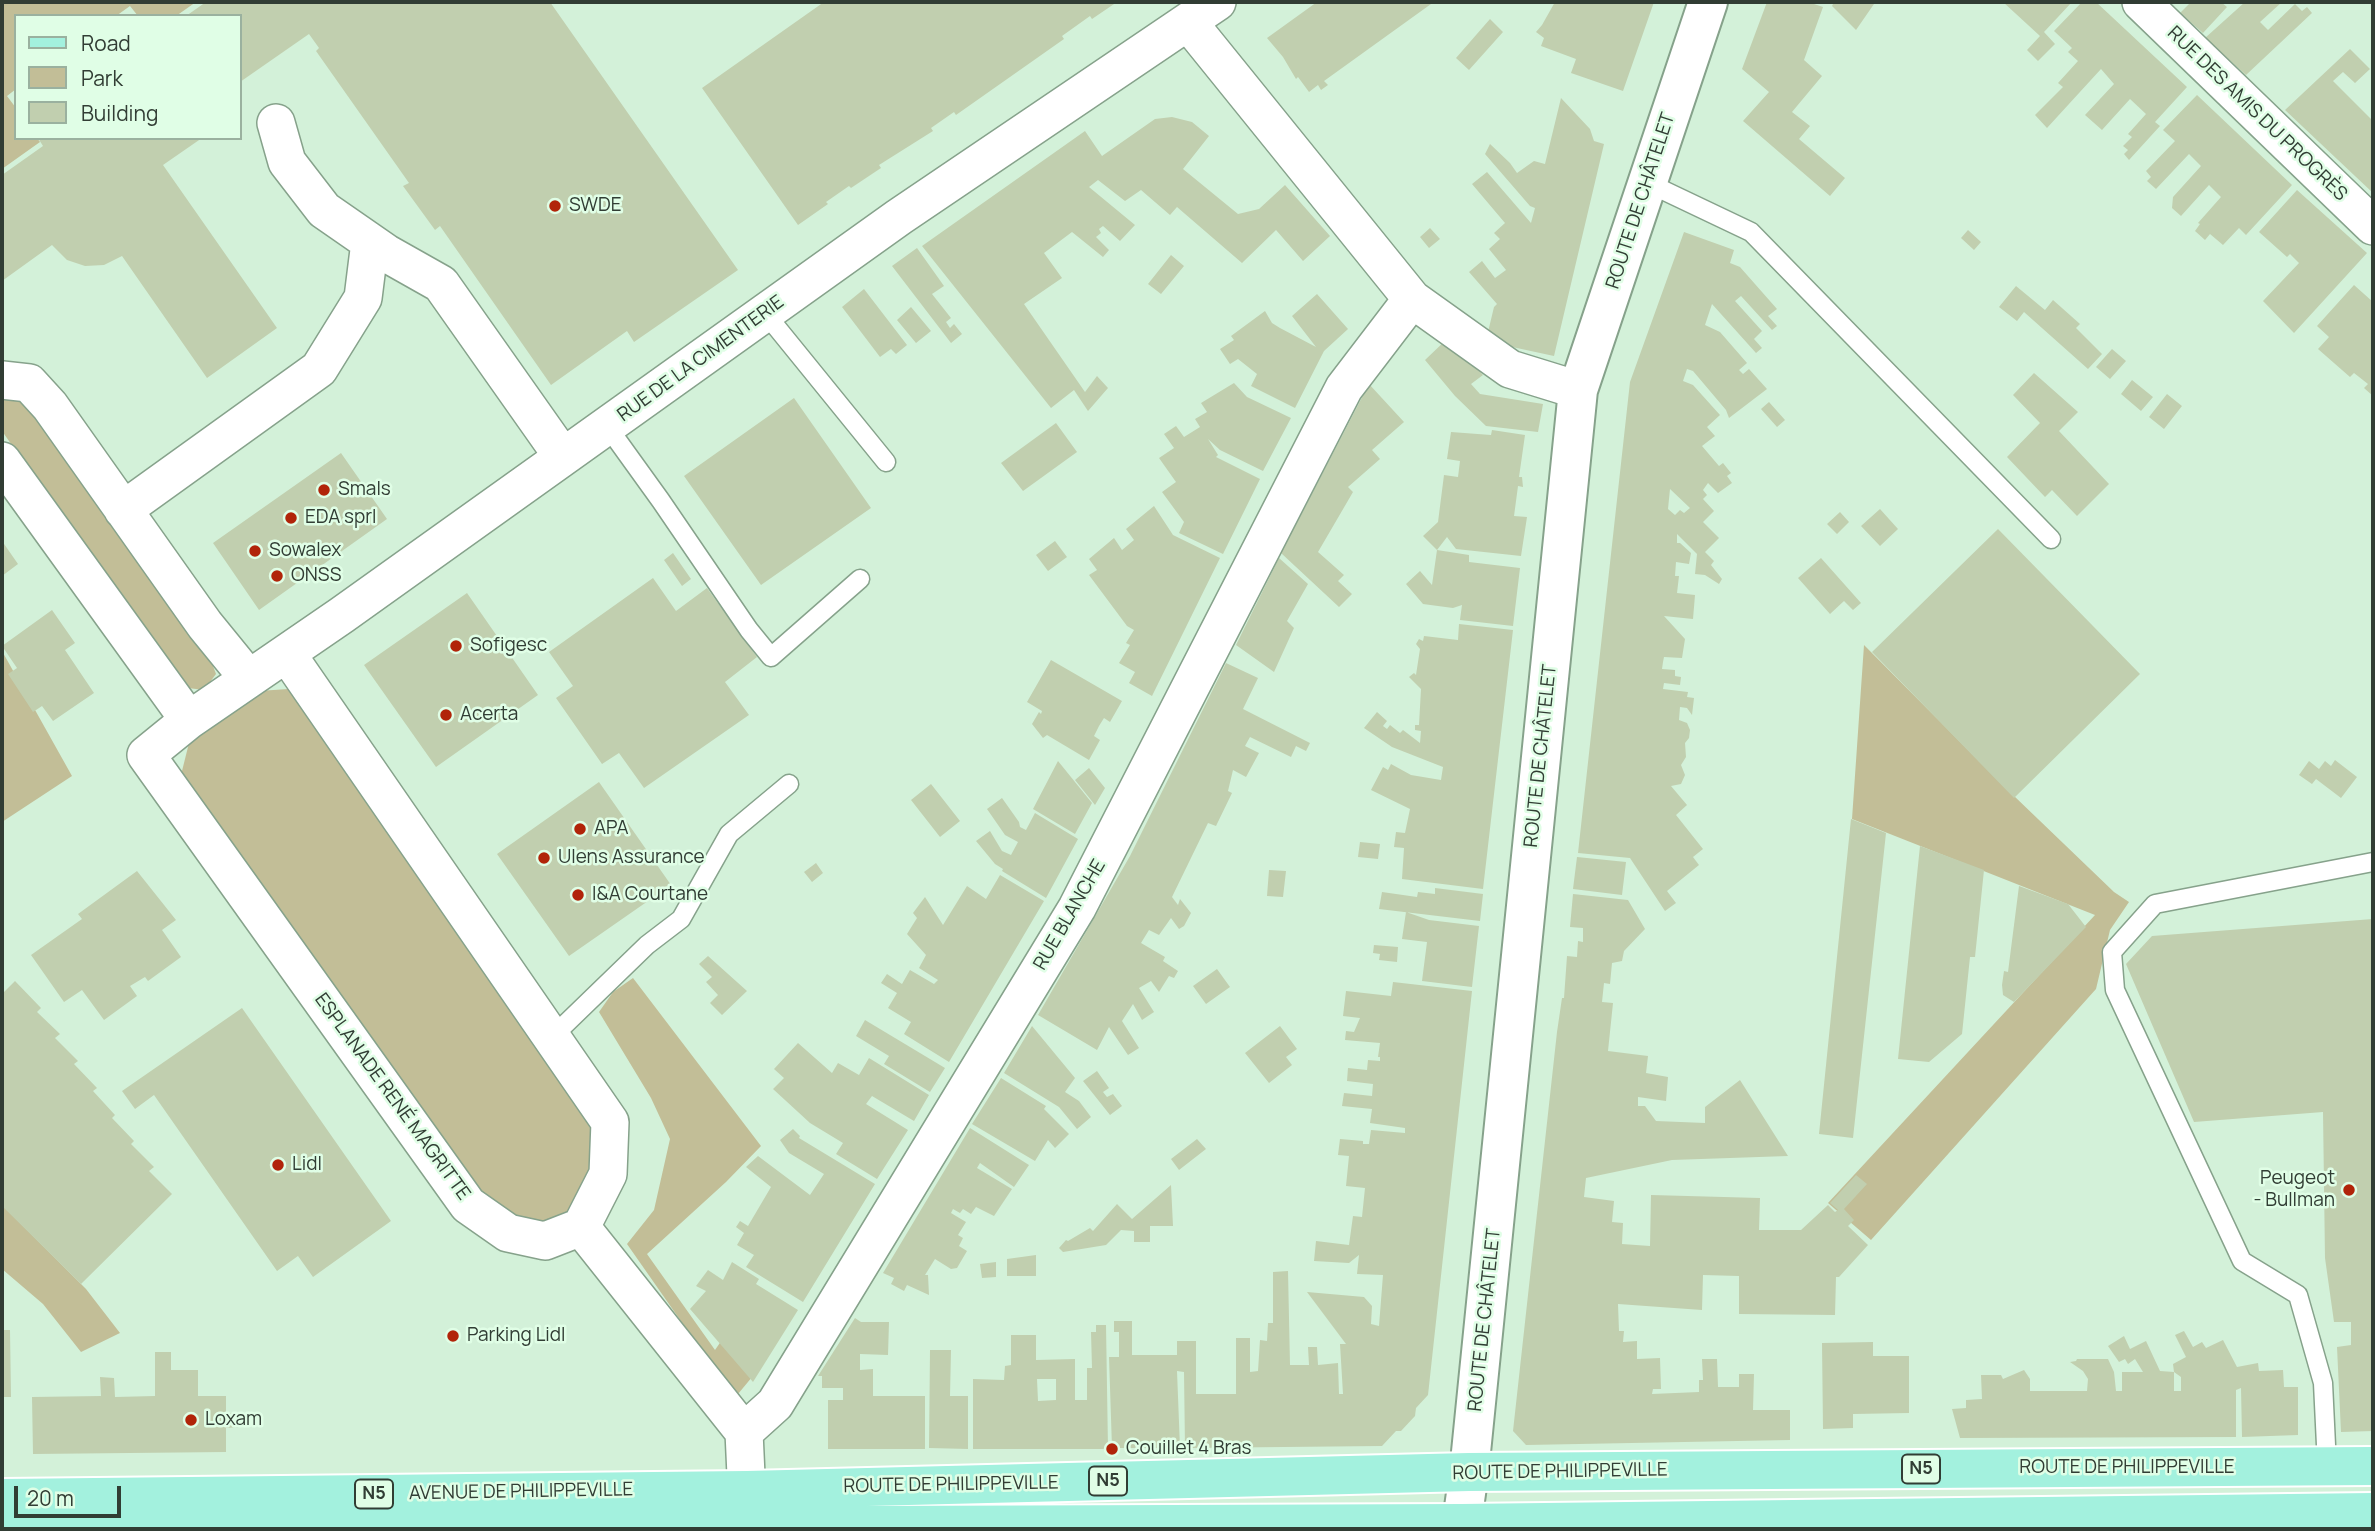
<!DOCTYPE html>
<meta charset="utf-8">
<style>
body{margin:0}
#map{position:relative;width:2375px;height:1531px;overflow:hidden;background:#d3f1d9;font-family:Manrope,sans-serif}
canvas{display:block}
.frame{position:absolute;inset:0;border:4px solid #313d34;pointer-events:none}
.legend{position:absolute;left:14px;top:14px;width:228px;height:126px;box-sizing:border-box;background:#e0fee6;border:2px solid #9ab19f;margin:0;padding:9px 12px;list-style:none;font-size:21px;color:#313d34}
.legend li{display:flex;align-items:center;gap:14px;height:35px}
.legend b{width:35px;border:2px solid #9ab19f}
.scale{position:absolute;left:14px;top:1486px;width:107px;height:32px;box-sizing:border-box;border:4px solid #313d34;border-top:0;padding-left:9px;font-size:21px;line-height:24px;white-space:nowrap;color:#313d34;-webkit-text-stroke:5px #e0fee6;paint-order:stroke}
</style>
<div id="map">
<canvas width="2375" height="1531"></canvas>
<div class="frame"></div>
<ul class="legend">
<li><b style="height:9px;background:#a3f1de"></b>Road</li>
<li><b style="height:19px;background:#c2be97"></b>Park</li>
<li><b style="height:19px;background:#c1cfaf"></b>Building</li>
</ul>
<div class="scale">20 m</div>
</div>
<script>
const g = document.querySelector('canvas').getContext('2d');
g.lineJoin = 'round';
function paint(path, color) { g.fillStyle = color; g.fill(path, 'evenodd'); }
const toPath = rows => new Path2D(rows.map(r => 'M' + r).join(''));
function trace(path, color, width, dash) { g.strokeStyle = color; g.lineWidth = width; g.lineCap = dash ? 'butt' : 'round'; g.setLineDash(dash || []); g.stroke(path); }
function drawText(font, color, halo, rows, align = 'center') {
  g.font = font + ' Manrope,sans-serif'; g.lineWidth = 5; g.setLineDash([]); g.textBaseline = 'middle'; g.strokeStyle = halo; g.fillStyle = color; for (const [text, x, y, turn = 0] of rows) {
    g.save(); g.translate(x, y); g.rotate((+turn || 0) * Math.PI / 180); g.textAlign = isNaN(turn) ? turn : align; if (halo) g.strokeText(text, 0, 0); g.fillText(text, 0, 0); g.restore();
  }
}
paint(toPath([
 [2,2,196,2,176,16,138,16,130,6,116,16,16,16,16,89,7,96,16,108,16,138,37,138,40,142,2,169],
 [7,395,26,398,210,658,216,674,204,690,188,688,177,681,2,431,2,400],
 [1864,645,2013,795,2114,892,2129,902,2110,930,2096,989,1871,1240,1828,1203,2095,915,1852,819],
 [2,651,72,776,2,822],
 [288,689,309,705,592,1114,596,1158,582,1191,559,1222,515,1224,482,1203,179,783,189,743,259,691],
 [633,978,761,1146,726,1182,647,1254,715,1350,726,1334,767,1359,738,1394,706,1357,627,1244,654,1210,670,1139,651,1098,599,1012,613,992],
 [2,1205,86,1289,120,1333,81,1352,43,1304,2,1269]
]), '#c2be97');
paint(toPath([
 [206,2,550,2,738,270,634,342,627,331,551,385,440,226,435,230,403,186,409,183,316,51,319,48,309,34,240,82,240,16,186,16],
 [824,2,1117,2,1092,19,1090,16,1062,36,1064,39,956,115,954,112,931,128,933,131,879,165,881,168,851,188,849,186,826,202,828,204,798,225,702,88],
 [1317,2,1429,2,1431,4,1324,81,1328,85,1321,90,1318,85,1309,92,1298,77,1296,79,1283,57,1267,38],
 [1555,2,1654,2,1623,91,1571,73,1576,59,1541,46,1544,38,1536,32,1542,25],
 [1767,2,1808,2,1823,7,1804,60,1822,76,1792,112,1810,126,1799,139,1845,178,1830,196,1743,121,1769,92,1742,69],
 [1828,2,1873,2,1874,4,1856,30,1832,6,1833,4],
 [2003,2,2072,2,2044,32,2055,44,2038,61,2027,50,2040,36],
 [2082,2,2096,2,2187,87,2155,122,2160,126,2129,160,2124,154,2128,150,2123,146,2132,137,2128,134,2146,114,2130,99,2102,130,2085,115,2114,84,2101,69,2047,128,2035,115,2063,87,2058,83,2078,61,2068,52,2072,48,2054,31],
 [2191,2,2221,2,2227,7,2203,33,2180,13],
 [2245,2,2282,2,2260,22,2268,30,2295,4,2302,11,2307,7,2312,13,2246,75,2205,38],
 [1490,19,1503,32,1469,70,1456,58],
 [2350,49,2370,69,2355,83,2343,72,2333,81,2371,119,2373,118,2373,193,2285,110],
 [2197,95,2292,185,2246,235,2239,228,2223,245,2210,234,2205,240,2195,231,2200,224,2198,223,2221,197,2209,185,2181,216,2172,208,2173,197,2201,166,2189,154,2156,189,2147,181,2151,177,2146,171,2175,141,2163,130],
 [1561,98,1590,129,1594,141,1604,144,1554,356,1503,345,1488,332,1494,307,1497,304,1469,272,1482,261,1495,278,1506,270,1489,249,1500,239,1494,233,1505,223,1472,184,1487,172,1531,223,1535,208,1530,206,1485,154,1490,144,1510,163,1517,173,1534,161,1545,164],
 [1172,117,1192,122,1209,136,1183,169,1238,214,1259,209,1285,185,1330,236,1303,261,1276,230,1242,263,1177,207,1170,215,1141,190,1125,201,1098,180,1089,187,1135,225,1120,241,1103,226,1099,229,1101,233,1096,237,1109,250,1103,257,1072,232,1044,253,1062,278,1024,304,1085,392,1097,376,1108,388,1088,411,1074,390,1051,408,922,246,1085,131,1102,156,1155,119],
 [38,138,202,138,163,165,277,328,207,378,122,256,104,265,85,266,67,260,52,245,2,281,2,175,43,146],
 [2297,190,2367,253,2294,333,2263,301,2299,263,2290,254,2287,257,2259,232],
 [1430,228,1440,239,1429,248,1420,237],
 [1968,230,1981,242,1974,250,1961,238],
 [1684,232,1734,250,1730,263,1740,267,1777,309,1768,316,1777,326,1772,330,1741,296,1735,301,1762,331,1754,339,1762,348,1756,353,1712,304,1705,325,1720,332,1747,363,1739,370,1743,374,1749,369,1767,389,1729,418,1726,410,1693,371,1687,369,1683,381,1693,385,1720,415,1707,427,1715,436,1702,446,1719,466,1723,463,1731,473,1727,476,1732,483,1718,493,1708,483,1703,490,1707,495,1703,499,1714,511,1703,522,1719,538,1705,552,1714,561,1711,565,1722,579,1719,584,1705,575,1695,574,1697,554,1677,534,1677,543,1680,543,1691,553,1689,564,1676,562,1675,576,1679,576,1677,593,1695,595,1693,619,1664,616,1685,639,1682,658,1664,657,1663,662,1662,669,1675,670,1675,676,1681,677,1680,685,1664,683,1663,689,1688,692,1687,697,1694,698,1692,715,1687,708,1680,707,1679,720,1687,723,1690,730,1689,738,1685,743,1686,757,1681,765,1685,775,1681,784,1671,786,1687,805,1676,815,1703,849,1693,857,1699,865,1667,891,1676,903,1665,911,1630,858,1578,853,1630,382],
 [1670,489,1690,508,1684,513,1680,510,1675,515,1668,509],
 [917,248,944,286,932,294,951,318,946,322,950,328,954,324,962,334,951,343,892,266],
 [1171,255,1184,266,1161,294,1148,284],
 [2354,285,2373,302,2373,396,2364,388,2368,384,2354,373,2350,377,2318,349,2329,337,2317,326],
 [2016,286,2045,310,2053,300,2080,324,2076,328,2102,354,2088,369,2024,312,2017,321,1999,307],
 [864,289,907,345,896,354,891,349,880,357,842,307],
 [1317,294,1348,329,1324,351,1295,408,1251,386,1257,374,1238,359,1230,364,1220,349,1234,340,1231,336,1265,311,1272,323,1280,328,1316,347,1292,316],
 [911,307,931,331,916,343,897,320],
 [1448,338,1483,375,1471,384,1480,394,1543,404,1538,432,1486,426,1455,396,1425,360],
 [2112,349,2126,361,2110,379,2096,367],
 [2034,373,2078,412,2059,431,2109,484,2077,516,2052,490,2045,497,2007,457,2040,423,2013,395],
 [2132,380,2153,397,2141,411,2121,394],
 [1234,383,1247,397,1291,418,1263,471,1220,450,1208,439,1218,455,1216,457,1260,479,1223,554,1179,533,1184,522,1162,492,1176,482,1159,458,1174,448,1164,434,1176,426,1184,437,1200,427,1195,419,1207,412,1201,403],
 [1369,384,1404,422,1372,450,1380,459,1348,487,1353,492,1318,552,1344,575,1338,581,1352,594,1339,607,1281,553],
 [2167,394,2182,406,2164,429,2149,417],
 [794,398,871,508,761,585,684,476],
 [1769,402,1785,420,1777,427,1761,409],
 [1056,423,1077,452,1023,491,1001,463],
 [1492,430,1525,435,1519,477,1522,477,1523,487,1518,486,1514,516,1527,517,1521,556,1456,549,1447,537,1437,550,1423,536,1438,522,1444,475,1458,477,1460,461,1447,459,1451,432,1491,435],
 [341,453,387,519,259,610,213,543],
 [1154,506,1173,535,1220,558,1152,696,1129,683,1135,672,1119,663,1130,645,1126,643,1134,630,1127,626,1089,575,1097,570,1089,559,1114,538,1122,550,1134,540,1126,529],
 [1880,509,1898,529,1880,546,1861,526],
 [1840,512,1849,522,1837,534,1827,524],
 [1998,529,2140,674,2014,798,1872,652],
 [2,541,18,564,2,576],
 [1055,541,1067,557,1048,571,1036,555],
 [1437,550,1469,555,1469,562,1520,568,1513,626,1460,620,1462,605,1453,608,1423,604,1406,584,1420,571,1432,585],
 [673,553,691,579,682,586,664,560],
 [1279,558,1308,584,1287,621,1294,628,1274,672,1236,645],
 [1821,558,1861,603,1853,610,1844,601,1830,614,1798,578],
 [653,578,676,611,707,588,757,657,725,682,749,715,644,788,619,753,602,764,556,698,573,686,549,652],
 [467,593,538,695,436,767,364,665],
 [52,610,75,643,65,650,94,693,53,721,42,706,33,712,8,674,17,668,2,646],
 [1459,624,1513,630,1483,889,1402,879,1404,848,1394,847,1396,832,1405,833,1410,809,1371,790,1383,767,1388,770,1391,764,1411,775,1441,780,1443,767,1392,747,1364,728,1377,712,1387,721,1383,726,1387,729,1390,725,1400,733,1403,730,1420,743,1421,731,1415,730,1415,725,1419,725,1421,689,1409,677,1414,673,1416,675,1420,649,1416,644,1419,639,1423,641,1424,636,1458,640],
 [1051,660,1122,701,1110,722,1104,718,1099,726,1094,736,1100,740,1089,760,1047,735,1043,738,1032,724,1039,712,1041,714,1042,711,1027,702],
 [1226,663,1258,678,1243,709,1310,743,1306,751,1296,746,1291,757,1250,737,1245,746,1259,753,1246,777,1233,770,1228,791,1232,793,1216,826,1208,823,1172,897,1178,905,1180,899,1191,913,1184,926,1179,929,1171,918,1159,935,1149,930,1141,943,1165,957,1163,961,1178,971,1174,978,1169,976,1159,992,1151,981,1139,988,1154,1012,1142,1020,1133,1004,1122,1021,1139,1048,1128,1055,1109,1027,1097,1050,1038,1015,1130,856],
 [2335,760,2357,777,2341,798,2316,779,2312,784,2299,775,2309,761,2319,769,2325,761,2331,766],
 [1058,761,1092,803,1075,834,1033,809],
 [1089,768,1105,788,1095,805,1075,780],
 [599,782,671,885,569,956,497,854],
 [931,784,960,821,940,837,911,800],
 [1002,798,1019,822,1020,827,1026,830,1035,813,1078,839,1046,898,1002,871,1003,869,995,864,976,841,990,831,1002,851,1011,855,1018,842,1005,835,987,809],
 [1851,819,1886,833,1853,1138,1819,1134],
 [1360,842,1380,844,1378,859,1358,857],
 [1920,846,1984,870,1975,957,1970,957,1962,1034,1929,1062,1898,1059],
 [1577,857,1626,862,1622,895,1573,889],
 [816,863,823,873,812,882,804,872],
 [1269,870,1286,871,1283,897,1267,896],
 [137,871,176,920,162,930,181,957,148,981,145,977,130,986,137,996,104,1020,82,990,64,1002,31,955,82,919,78,914],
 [1000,875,1044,901,949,1062,904,1034,911,1022,888,1008,897,993,881,983,887,974,902,984,910,970,934,984,938,980,919,968,926,955,907,934,917,918,913,913,925,897,943,925,967,886,986,899],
 [2019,886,2068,904,2086,927,2014,1002,2003,995,2002,985,2004,971,2008,972],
 [1435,888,1483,894,1480,921,1379,909,1382,892,1417,897,1418,892,1435,894],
 [1573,894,1628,900,1645,929,1624,951,1622,961,1612,963,1610,984,1604,983,1602,1002,1613,1003,1608,1051,1648,1056,1646,1073,1668,1077,1666,1101,1638,1097,1638,1106,1645,1106,1656,1121,1705,1123,1705,1107,1740,1080,1788,1156,1672,1160,1586,1178,1584,1197,1614,1201,1612,1222,1623,1223,1622,1244,1650,1246,1651,1195,1760,1198,1759,1230,1801,1230,1828,1205,1835,1212,1838,1210,1830,1203,1856,1175,1867,1184,1844,1209,1854,1220,1848,1226,1868,1245,1839,1277,1836,1277,1835,1315,1739,1314,1739,1276,1703,1275,1702,1310,1618,1304,1619,1331,1624,1331,1623,1342,1637,1341,1637,1359,1660,1358,1661,1389,1653,1389,1652,1394,1699,1392,1699,1380,1703,1380,1702,1359,1717,1359,1718,1387,1739,1387,1739,1374,1754,1374,1753,1410,1790,1410,1790,1440,1526,1445,1513,1431,1557,1032,1562,998,1564,998,1567,956,1577,957,1578,941,1583,942,1583,928,1570,927],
 [1406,912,1429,920,1479,926,1472,987,1422,981,1427,942,1402,939],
 [2373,919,2373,1431,2341,1432,2337,1347,2351,1345,2351,1322,2334,1322,2325,1258,2323,1112,2194,1122,2126,964,2152,936],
 [1374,945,1398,947,1397,962,1379,960,1380,954,1373,953],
 [708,956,747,991,722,1015,710,1003,718,995,706,982,712,977,699,964],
 [1217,969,1230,987,1206,1004,1193,986],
 [15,981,41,1008,37,1012,60,1034,55,1038,78,1061,74,1064,97,1088,93,1091,115,1115,112,1118,134,1141,131,1144,154,1167,149,1171,172,1194,81,1284,2,1206,2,994],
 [1393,982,1472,991,1428,1395,1416,1408,1415,1416,1401,1431,1396,1431,1382,1446,1185,1448,1184,1372,1177,1371,1180,1448,1112,1448,1109,1357,1119,1357,1119,1332,1114,1332,1114,1321,1132,1321,1132,1355,1177,1355,1177,1341,1196,1341,1196,1394,1236,1394,1236,1338,1250,1338,1250,1372,1258,1371,1260,1340,1267,1341,1268,1323,1273,1323,1273,1272,1288,1271,1290,1365,1309,1365,1308,1347,1317,1347,1318,1365,1338,1363,1339,1394,1343,1394,1340,1344,1346,1344,1307,1292,1364,1297,1372,1306,1371,1324,1379,1326,1383,1275,1357,1274,1359,1255,1349,1263,1314,1261,1316,1241,1349,1245,1353,1216,1362,1217,1365,1188,1346,1186,1349,1156,1338,1155,1340,1139,1363,1141,1363,1144,1369,1144,1371,1130,1405,1133,1405,1128,1370,1123,1372,1109,1342,1106,1344,1093,1372,1096,1373,1084,1347,1081,1348,1068,1367,1070,1368,1060,1380,1061,1380,1057,1378,1057,1380,1043,1345,1040,1346,1031,1354,1032,1360,1018,1343,1016,1346,991,1391,996],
 [242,1008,391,1221,313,1277,298,1256,277,1271,154,1095,135,1109,122,1091],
 [865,1020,945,1068,930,1092,884,1064,889,1056,856,1036],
 [1032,1026,1075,1078,1065,1092,1079,1101,1091,1117,1077,1129,1059,1107,1004,1073],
 [1280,1026,1297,1049,1286,1057,1292,1065,1269,1083,1245,1053],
 [798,1043,832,1073,838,1063,859,1075,869,1058,929,1095,914,1121,872,1096,866,1104,908,1130,877,1179,836,1154,843,1143,810,1123,773,1089,784,1078,774,1069],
 [1097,1071,1109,1088,1103,1092,1107,1097,1113,1094,1122,1106,1110,1115,1083,1081],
 [1001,1078,1046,1106,1044,1109,1069,1134,1055,1148,1048,1140,1035,1161,972,1124],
 [970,1128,1029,1165,1014,1187,980,1163,977,1168,1012,1189,994,1216,976,1207,971,1214,963,1209,960,1213,953,1209,951,1213,966,1222,958,1235,963,1238,959,1246,967,1251,957,1268,951,1269,935,1259,925,1275,928,1275,929,1295,907,1285,904,1291,891,1284,894,1278,883,1273],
 [793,1129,800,1136,799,1138,875,1184,803,1302,746,1267,754,1255,737,1245,744,1233,736,1227,740,1221,748,1226,771,1187,746,1167,758,1156,810,1195,824,1174,789,1153,780,1140],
 [1197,1139,1206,1149,1179,1170,1171,1159],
 [1171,1185,1173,1226,1150,1226,1150,1242,1134,1242,1134,1231,1121,1230,1106,1245,1063,1252,1059,1248,1066,1240,1068,1241,1090,1228,1093,1231,1117,1204,1132,1219],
 [1036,1255,1036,1276,1007,1276,1007,1259],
 [732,1262,759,1279,756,1284,798,1310,753,1382,690,1309,706,1291,696,1286,708,1270,723,1280],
 [996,1262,996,1277,982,1278,980,1264],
 [855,1318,861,1322,889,1322,888,1355,860,1354,860,1370,873,1369,873,1396,925,1396,925,1449,828,1449,828,1400,843,1400,843,1388,822,1388,822,1376,818,1376],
 [1096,1325,1106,1325,1108,1449,973,1449,973,1379,1004,1380,1005,1366,1011,1365,1011,1335,1036,1335,1036,1360,1075,1359,1075,1400,1087,1400,1087,1368,1092,1368,1091,1332,1096,1332],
 [1037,1379,1056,1379,1056,1400,1038,1401],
 [2,1330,10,1330,11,1397,2,1397],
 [2184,1331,2193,1347,2202,1342,2206,1348,2223,1340,2237,1367,2258,1363,2259,1371,2283,1370,2284,1387,2298,1387,2298,1435,2242,1437,2241,1388,2236,1390,2236,1437,1960,1438,1952,1409,1966,1408,1966,1400,1982,1399,1981,1375,2001,1375,2003,1379,2024,1370,2030,1379,2030,1391,2087,1391,2088,1379,2083,1371,2070,1362,2076,1361,2077,1359,2108,1359,2114,1372,2116,1391,2122,1391,2122,1372,2143,1372,2135,1359,2128,1364,2125,1359,2119,1362,2108,1346,2124,1336,2130,1349,2146,1341,2160,1371,2174,1372,2174,1391,2181,1391,2181,1377,2174,1372,2173,1364,2186,1357,2175,1335],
 [1873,1342,1873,1356,1909,1356,1909,1413,1853,1414,1853,1428,1823,1429,1822,1343],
 [930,1350,951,1350,950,1396,968,1396,968,1449,929,1448],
 [155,1352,171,1352,171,1370,198,1370,198,1396,226,1396,226,1413,239,1413,240,1427,226,1428,226,1452,33,1454,32,1397,101,1396,100,1377,114,1378,115,1397,155,1396]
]), '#c1cfaf');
const lane = toPath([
 [1648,183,1751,232,2051,539],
 [765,313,886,462],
 [607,426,661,501,749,630,771,657,860,579],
 [552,1037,647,945,681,919,729,834,789,784],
 [2327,1466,2323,1383,2298,1295,2242,1261,2115,990,2112,952,2155,904,2373,862]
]);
const street = toPath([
 [2141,2,2373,226],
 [1188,22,1412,299,1510,369,1578,390],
 [276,123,287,162,324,210,386,253,441,284,563,457],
 [2,380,29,383,50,406,205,625,249,679],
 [2,461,189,720],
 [123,510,319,369,363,298,370,242],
 [287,654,610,1122,608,1174,581,1227,545,1241,508,1233,468,1205,146,755,189,720,342,615,899,217,1217,2],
 [581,1227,744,1432],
 [748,1519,744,1432,775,1404,1077,908,1344,388,1412,299]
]);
const secondary = toPath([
 [1461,1529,1469,1472,1578,390,1708,2]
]);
const primary = toPath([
 [2,1498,747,1490,1469,1472,2373,1466],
 [2,1528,1462,1523,2373,1512]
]);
trace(lane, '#86a28b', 21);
trace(street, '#86a28b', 40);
trace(secondary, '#86a28b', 42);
trace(primary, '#fff', 42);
trace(lane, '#fff', 18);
trace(street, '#fff', 37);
trace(secondary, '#fff', 38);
trace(primary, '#a3f1de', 38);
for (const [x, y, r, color] of [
 [555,206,7,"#b12409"],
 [324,490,7,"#b12409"],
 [291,518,7,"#b12409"],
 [255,551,7,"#b12409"],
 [277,576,7,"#b12409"],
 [456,646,7,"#b12409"],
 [446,715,7,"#b12409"],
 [580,829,7,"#b12409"],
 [544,858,7,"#b12409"],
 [578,895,7,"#b12409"],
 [278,1165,7,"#b12409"],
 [2349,1190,7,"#b12409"],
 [453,1336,7,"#b12409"],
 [191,1420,7,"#b12409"],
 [1112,1449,7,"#b12409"]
]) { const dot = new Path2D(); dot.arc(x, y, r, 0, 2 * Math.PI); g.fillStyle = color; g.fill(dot); trace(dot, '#e0fee6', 2.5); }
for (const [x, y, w] of [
 [1921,1469,38],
 [1108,1481,38],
 [374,1494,38]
]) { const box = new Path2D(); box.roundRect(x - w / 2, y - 14.5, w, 29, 5); g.fillStyle = '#e0fee6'; g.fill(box); trace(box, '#313d34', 2); }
drawText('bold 18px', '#313d34', null, [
 ["N5",1921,1469],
 ["N5",1108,1481],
 ["N5",374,1494]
]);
drawText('19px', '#313d34', '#e0fee6', [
 ["RUE DES AMIS DU PROGRÈS",2257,114,44],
 ["ROUTE DE CHÂTELET",1641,201,-72],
 ["RUE DE LA CIMENTERIE",701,359,-36],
 ["ROUTE DE CHÂTELET",1541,756,-84],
 ["RUE BLANCHE",1070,915,-60],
 ["ESPLANADE RENÉ MAGRITTE",392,1097,54],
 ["ROUTE DE CHÂTELET",1485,1320,-84],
 ["ROUTE DE PHILIPPEVILLE",2127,1468],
 ["ROUTE DE PHILIPPEVILLE",1560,1472,-1],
 ["ROUTE DE PHILIPPEVILLE",951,1485,-1],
 ["AVENUE DE PHILIPPEVILLE",521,1492,-1]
]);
drawText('19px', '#313d34', '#e0fee6', [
 ["SWDE",569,206],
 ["Smals",338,490],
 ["EDA sprl",305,518],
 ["Sowalex",269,551],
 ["ONSS",291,576],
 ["Sofigesc",470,646],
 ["Acerta",460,715],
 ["APA",594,829],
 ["Ulens Assurance",558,858],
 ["I&A Courtane",592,895],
 ["Lidl",292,1165],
 ["Peugeot",2335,1179,"right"],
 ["- Bullman",2335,1201,"right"],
 ["Parking Lidl",467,1336],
 ["Loxam",205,1420],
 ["Couillet 4 Bras",1126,1449]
], 'left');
</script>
